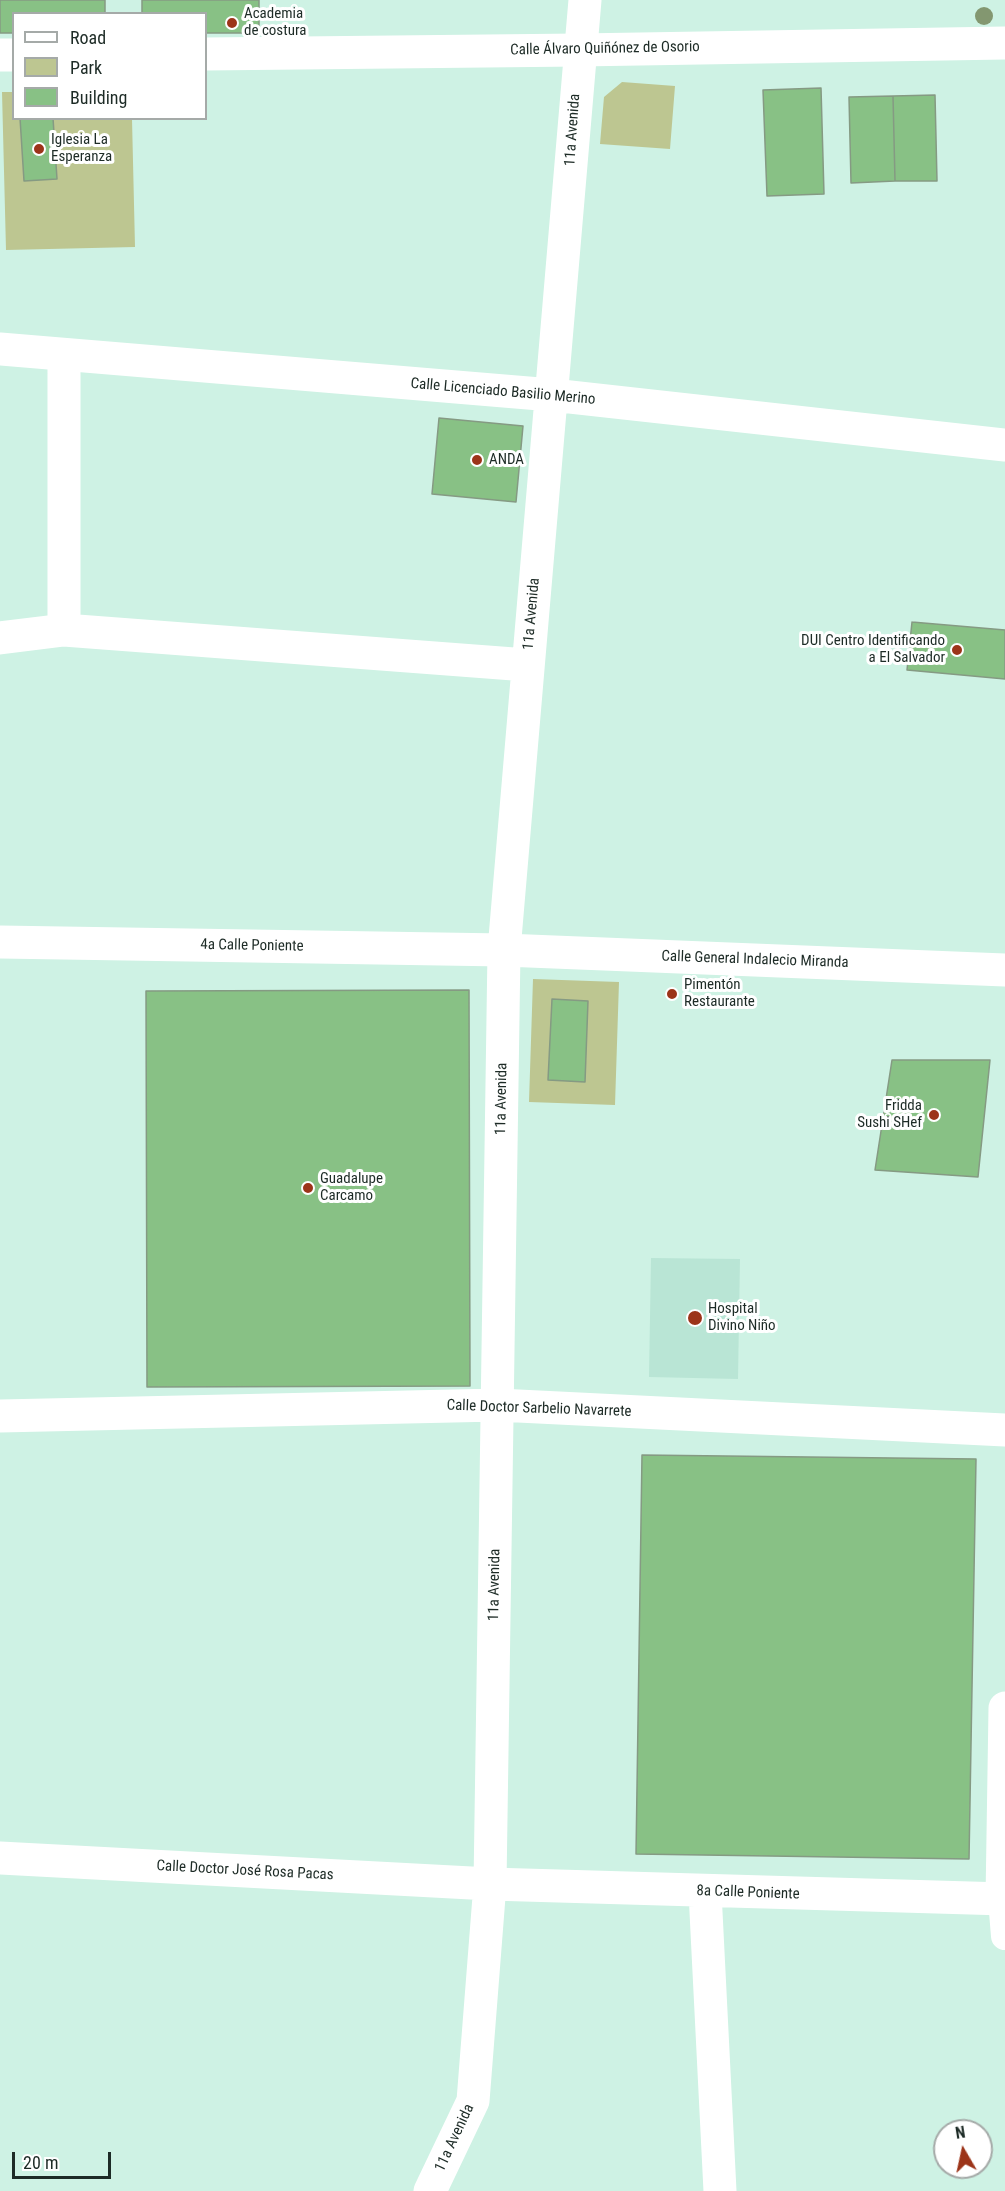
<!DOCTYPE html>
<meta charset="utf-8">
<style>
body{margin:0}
#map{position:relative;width:1005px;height:2191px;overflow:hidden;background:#cef2e4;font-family:"Roboto Condensed",sans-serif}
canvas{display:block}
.legend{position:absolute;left:12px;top:12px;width:195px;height:108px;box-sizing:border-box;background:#fff;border:2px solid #a5aaa8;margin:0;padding:8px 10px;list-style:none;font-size:18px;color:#1d2b26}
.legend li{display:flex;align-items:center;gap:12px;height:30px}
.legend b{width:30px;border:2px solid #a5aaa8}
.north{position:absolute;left:933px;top:2119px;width:60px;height:60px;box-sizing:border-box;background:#fff;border:2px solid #a5aaa8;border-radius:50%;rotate:351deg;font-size:16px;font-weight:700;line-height:24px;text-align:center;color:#1d2b26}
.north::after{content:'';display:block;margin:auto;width:21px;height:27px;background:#9c3419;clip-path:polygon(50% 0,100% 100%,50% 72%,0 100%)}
.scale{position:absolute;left:12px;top:2152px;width:99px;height:27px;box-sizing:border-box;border:3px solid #1d2b26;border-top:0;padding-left:8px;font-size:18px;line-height:21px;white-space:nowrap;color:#1d2b26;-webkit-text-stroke:4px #fff;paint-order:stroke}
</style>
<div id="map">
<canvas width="1005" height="2191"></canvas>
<ul class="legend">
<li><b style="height:8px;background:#fff"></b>Road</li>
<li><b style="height:16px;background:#bdc691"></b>Park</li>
<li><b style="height:16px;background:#88c185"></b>Building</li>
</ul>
<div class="north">N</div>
<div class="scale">20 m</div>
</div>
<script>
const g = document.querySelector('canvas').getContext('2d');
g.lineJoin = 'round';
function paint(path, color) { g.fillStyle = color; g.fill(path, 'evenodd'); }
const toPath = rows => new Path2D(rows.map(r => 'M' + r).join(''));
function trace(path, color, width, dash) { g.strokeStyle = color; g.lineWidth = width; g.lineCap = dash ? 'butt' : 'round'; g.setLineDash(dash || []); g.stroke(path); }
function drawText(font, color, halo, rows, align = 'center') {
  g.font = font + ' "Roboto Condensed",sans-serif'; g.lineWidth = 6; g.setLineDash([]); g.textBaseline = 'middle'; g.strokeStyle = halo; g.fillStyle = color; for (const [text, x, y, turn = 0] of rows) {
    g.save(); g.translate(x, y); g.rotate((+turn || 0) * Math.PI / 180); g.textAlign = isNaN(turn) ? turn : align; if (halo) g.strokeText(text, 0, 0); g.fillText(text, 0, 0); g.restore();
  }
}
paint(toPath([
 [651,1258,740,1259,738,1379,649,1377]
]), '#b9e5d5');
paint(toPath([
 [622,82,675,86,670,149,600,144,604,97],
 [2,92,13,92,14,118,132,119,135,247,6,250],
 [533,979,619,982,615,1105,529,1102]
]), '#bdc691');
const building = toPath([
 [0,0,105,0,105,14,14,14,14,33,0,33,0,0],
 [142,0,259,0,259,33,206,33,206,14,142,14,142,0],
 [821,88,824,194,767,196,763,90,821,88],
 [935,95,937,181,895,181,893,96,935,95],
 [893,96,895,181,851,183,849,97,893,96],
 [20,118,53,118,57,179,24,181,20,118],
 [439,418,523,426,516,502,432,494,439,418],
 [912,622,1005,630,1005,679,907,670,912,622],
 [469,990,470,1386,147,1387,146,991,469,990],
 [552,999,588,1001,585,1082,548,1080,552,999],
 [892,1060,990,1060,978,1177,875,1170,892,1060],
 [642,1455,976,1459,969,1859,636,1854,642,1455]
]);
paint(building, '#88c185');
trace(building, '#859a83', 1.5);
trace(toPath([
 [1002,1899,1005,1936]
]), '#fff', 28);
trace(toPath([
 [0,349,552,395,1005,445],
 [64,630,64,355],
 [0,638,64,630,527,665],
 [0,942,504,950,1005,970],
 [0,1416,498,1405,1005,1430],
 [0,1858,490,1884,1005,1899],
 [705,1892,720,2191],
 [1002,1899,1005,1708],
 [430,2191,473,2101,490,1884,504,950,585,0]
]), '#fff', 33);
trace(toPath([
 [206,54,579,50,1005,43],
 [0,55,14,55]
]), '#fff', 33);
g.fillStyle = '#839770';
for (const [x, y] of [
 [984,16]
]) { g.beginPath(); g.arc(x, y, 9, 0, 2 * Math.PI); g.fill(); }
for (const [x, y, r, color] of [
 [232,23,6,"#9c3419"],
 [39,149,6,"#9c3419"],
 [477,460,6,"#9c3419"],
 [957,650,6,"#9c3419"],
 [672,994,6,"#9c3419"],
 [934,1115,6,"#9c3419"],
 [308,1188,6,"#9c3419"],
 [695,1318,8,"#9c3419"]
]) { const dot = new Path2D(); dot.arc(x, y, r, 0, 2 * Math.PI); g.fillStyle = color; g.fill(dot); trace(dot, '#fff', 2); }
drawText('15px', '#1d2b26', '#fff', [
 ["Academia",244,14],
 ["de costura",244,31],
 ["Iglesia La",51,140],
 ["Esperanza",51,157],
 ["ANDA",489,460],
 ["DUI Centro Identificando",945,641,"right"],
 ["a El Salvador",945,658,"right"],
 ["Pimentón",684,985],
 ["Restaurante",684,1002],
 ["Fridda",922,1106,"right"],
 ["Sushi SHef",922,1123,"right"],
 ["Guadalupe",320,1179],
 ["Carcamo",320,1196],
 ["Hospital",708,1309],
 ["Divino Niño",708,1326]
], 'left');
drawText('15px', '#1d2b26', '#fff', [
 ["Calle Álvaro Quiñónez de Osorio",605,49,-1],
 ["11a Avenida",573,130,-86],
 ["Calle Licenciado Basilio Merino",503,392,5],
 ["11a Avenida",532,614,-85],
 ["4a Calle Poniente",252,946,1],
 ["Calle General Indalecio Miranda",755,960,2],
 ["11a Avenida",502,1099,-89],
 ["Calle Doctor Sarbelio Navarrete",539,1409,2],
 ["11a Avenida",495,1585,-89],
 ["Calle Doctor José Rosa Pacas",245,1871,3],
 ["8a Calle Poniente",748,1893,2],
 ["11a Avenida",455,2138,-65]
]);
</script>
